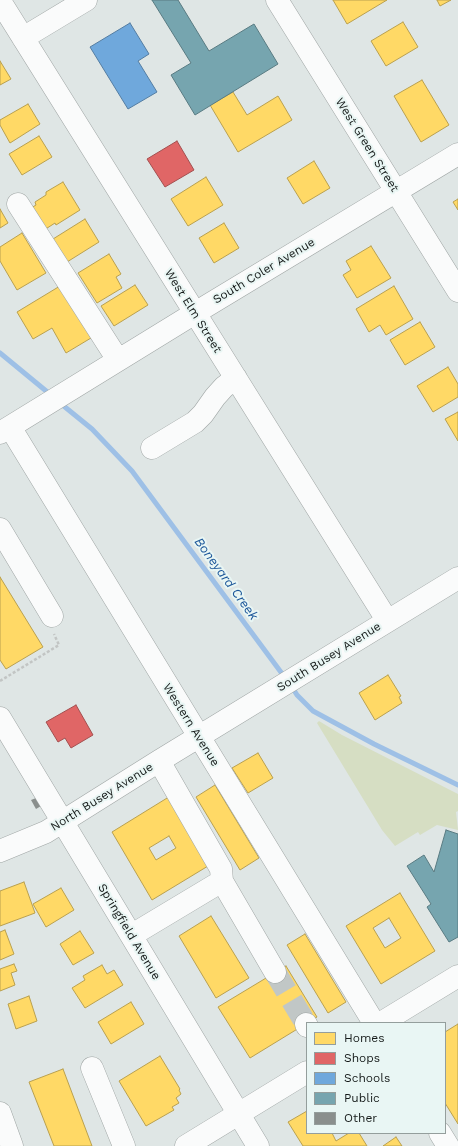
<!DOCTYPE html>
<style>
body{margin:0}
#map{position:relative;width:458px;height:1146px;overflow:hidden;background:#dfe6e5;font-family:"Work Sans",sans-serif}
canvas{display:block}
.legend{position:absolute;left:306px;top:1022px;width:140px;height:112px;box-sizing:border-box;background:#e9f6f4;border:1px solid #949e9c;margin:0;padding:5px 7px;list-style:none;font-size:12px;color:#151a19}
.legend li{display:flex;align-items:center;gap:8px;height:20px}
.legend b{width:20px;border:1px solid #949e9c}
</style>
<div id="map">
<canvas width="458" height="1146"></canvas>
<ul class="legend">
<li><b style="height:11px;background:#ffd966"></b>Homes</li>
<li><b style="height:11px;background:#e06666"></b>Shops</li>
<li><b style="height:11px;background:#6fa8dc"></b>Schools</li>
<li><b style="height:11px;background:#76a5af"></b>Public</li>
<li><b style="height:11px;background:#8a8f8d"></b>Other</li>
</ul>
</div>
<script>
const g = document.querySelector('canvas').getContext('2d');
g.lineJoin = 'round';
function paint(path, color) { g.fillStyle = color; g.fill(path, 'evenodd'); }
const toPath = rows => new Path2D(rows.map(r => 'M' + r).join(''));
function trace(path, color, width, dash) { g.strokeStyle = color; g.lineWidth = width; g.lineCap = dash ? 'butt' : 'round'; g.setLineDash(dash || []); g.stroke(path); }
function drawText(font, color, halo, rows, align = 'center') {
  g.font = font + ' "Work Sans",sans-serif'; g.lineWidth = 4; g.setLineDash([]); g.textBaseline = 'middle'; g.strokeStyle = halo; g.fillStyle = color; for (const [text, x, y, turn = 0] of rows) {
    g.save(); g.translate(x, y); g.rotate((+turn || 0) * Math.PI / 180); g.textAlign = isNaN(turn) ? turn : align; if (halo) g.strokeText(text, 0, 0); g.fillText(text, 0, 0); g.restore();
  }
}
paint(toPath([
 [319,721,342,735,458,794,458,811,456,812,458,830,437,825,420,835,418,832,395,846,382,830,317,723]
]), '#d6dec3');
const homes = toPath([
 [333,0,387,0,347,24,333,0],
 [437,0,451,0,440,6,437,0],
 [403,22,418,47,386,66,371,41,403,22],
 [0,61,11,79,0,85,0,61],
 [422,80,449,125,421,142,394,96,422,80],
 [233,92,247,115,278,96,292,120,238,152,210,105,233,92],
 [28,104,40,124,10,143,0,125,0,120,28,104],
 [39,136,52,157,22,175,9,154,39,136],
 [314,161,330,188,303,204,287,178,314,161],
 [206,177,223,205,188,226,171,199,206,177],
 [63,182,80,210,56,225,55,223,41,232,28,210,36,205,35,202,46,195,46,192,63,182],
 [458,199,458,210,453,202,458,199],
 [0,209,8,223,0,228,0,209],
 [85,219,99,242,67,262,53,239,85,219],
 [224,223,239,248,214,263,199,238,224,223],
 [22,233,46,273,17,290,0,261,0,247,22,233],
 [371,246,391,278,357,298,343,275,351,270,346,261,371,246],
 [109,254,121,274,116,277,122,288,97,303,78,273,109,254],
 [135,285,148,305,114,326,101,306,135,285],
 [60,286,91,338,66,353,52,328,33,339,17,312,60,286],
 [394,286,413,319,386,335,380,325,369,332,356,309,394,286],
 [420,322,435,347,405,365,390,340,420,322],
 [448,367,458,384,458,397,433,412,417,386,448,367],
 [458,412,458,441,445,419,458,412],
 [0,577,43,647,6,669,0,660,0,577],
 [388,675,401,696,399,697,402,703,375,720,359,693,388,675],
 [258,753,273,778,248,793,232,768,258,753],
 [215,785,259,858,240,870,196,797,215,785],
 [172,795,213,863,152,900,112,832,172,795],
 [169,836,176,848,156,860,149,848,169,836],
 [24,882,35,913,0,926,0,891,24,882],
 [61,888,74,910,46,927,33,904,61,888],
 [400,893,435,951,381,984,346,926,400,893],
 [389,918,401,938,385,948,373,928,389,918],
 [211,916,249,978,216,998,179,936,211,916],
 [5,930,14,954,0,960,0,932,5,930],
 [80,931,94,953,73,965,60,944,80,931],
 [305,934,346,1002,328,1013,287,945,305,934],
 [14,964,17,971,11,973,15,985,0,991,0,969,14,964],
 [102,965,107,974,114,970,123,985,85,1008,72,988,85,980,83,976,102,965],
 [286,966,317,1017,250,1058,218,1007,286,966],
 [29,996,37,1021,16,1029,8,1004,29,996],
 [131,1002,144,1024,111,1044,98,1022,131,1002],
 [458,1024,458,1124,445,1103,445,1032,458,1024],
 [160,1056,180,1089,179,1090,181,1094,176,1098,179,1103,172,1107,174,1110,146,1126,119,1081,160,1056],
 [63,1069,92,1146,54,1146,29,1082,63,1069],
 [307,1111,307,1133,332,1133,336,1141,349,1133,359,1133,367,1146,303,1146,288,1122,307,1111],
 [396,1137,402,1146,383,1146,396,1137]
]);
paint(homes, '#ffd966');
trace(homes, '#b9a04f', 1);
const shops = toPath([
 [177,141,194,170,165,187,147,159,177,141],
 [76,705,93,735,71,748,65,738,58,742,46,722,76,705]
]);
paint(shops, '#e06666');
trace(shops, '#a34f4f', 1);
const schools = toPath([
 [130,23,149,54,138,61,157,92,128,109,90,47,130,23]
]);
paint(schools, '#6fa8dc');
trace(schools, '#547da2', 1);
const public = toPath([
 [152,0,178,0,209,51,254,24,278,64,195,115,171,75,191,63,152,0],
 [446,830,458,834,458,937,449,942,427,907,431,904,407,866,424,855,434,872,446,830]
]);
paint(public, '#76a5af');
trace(public, '#597b82', 1);
trace(toPath([
 [0,353,51,395],
 [60,403,92,429,132,471,286,679],
 [292,687,297,695,313,711,374,744,458,785]
]), '#9ec0e6', 5);
paint(toPath([
 [36,798,41,806,36,809,31,800]
]), '#8a8f8d');
trace(toPath([
 [275,972,306,1024]
]), '#c1c7c6', 22, [22, 11]);
const minor = toPath([
 [277,0,458,291],
 [0,1,387,620],
 [23,38,86,0],
 [18,204,118,360],
 [10,427,374,1023],
 [0,433,195,313,458,154],
 [152,448,195,422,203,414,215,397,224,387,236,378],
 [0,529,52,616],
 [0,718,258,1146],
 [159,761,221,869,222,881,275,972],
 [0,851,46,832,159,761,458,578],
 [132,935,222,881],
 [306,1024,307,1026],
 [92,1068,124,1146],
 [0,1113,12,1146],
 [440,1133,448,1146]
]);
const major = toPath([
 [381,1023,458,976],
 [186,1146,307,1072]
]);
trace(minor, '#9fa5a4', 23);
trace(major, '#9fa5a4', 23);
trace(toPath([
 [0,681,59,645,54,634]
]), '#c2c5c4', 2.5, [3, 2]);
trace(minor, '#fafbfb', 22);
trace(major, '#fafbfb', 22);
drawText('12px', '#151a19', '#e9f6f4', [
 ["West Green Street",367,145,58],
 ["South Coler Avenue",264,271,-31],
 ["West Elm Street",193,311,58],
 ["South Busey Avenue",329,657,-32],
 ["Western Avenue",191,725,58],
 ["North Busey Avenue",102,797,-32],
 ["Springfield Avenue",129,932,59]
]);
drawText('italic 13px', '#1b5699', '#e9f6f4', [
 ["Boneyard Creek",226,579,54]
]);
</script>
